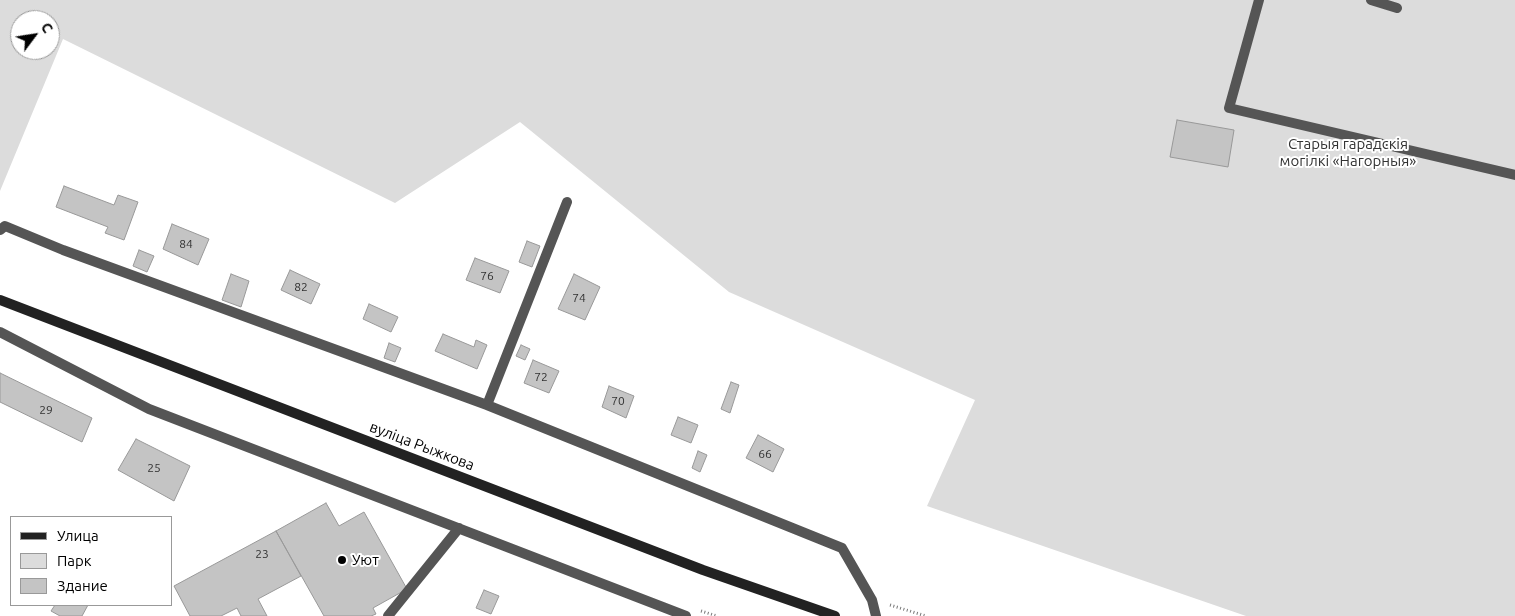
<!DOCTYPE html>
<meta charset="utf-8">
<style>
body{margin:0}
#map{position:relative;width:1515px;height:616px;overflow:hidden;background:#fff;font-family:Ubuntu,sans-serif}
canvas{display:block}
.legend{position:absolute;left:10px;top:516px;width:162px;height:90px;box-sizing:border-box;background:#fff;border:1px solid #999;margin:0;padding:6px 9px;list-style:none;font-size:15px;color:#000}
.legend li{display:flex;align-items:center;gap:10px;height:25px}
.legend b{width:25px;border:1px solid #999}
.north{position:absolute;left:10px;top:10px;width:50px;height:50px;box-sizing:border-box;background:#fff;border:1px solid #999;border-radius:50%;rotate:59deg;font-size:14px;font-weight:700;line-height:20px;text-align:center;color:#000}
.north::after{content:'';display:block;margin:auto;width:18px;height:22px;background:#000;clip-path:polygon(50% 0,100% 100%,50% 72%,0 100%)}
</style>
<div id="map">
<canvas width="1515" height="616"></canvas>
<ul class="legend">
<li><b style="height:6px;background:#222"></b>Улица</li>
<li><b style="height:14px;background:#dcdcdc"></b>Парк</li>
<li><b style="height:14px;background:#c4c4c4"></b>Здание</li>
</ul>
<div class="north">С</div>
</div>
<script>
const g = document.querySelector('canvas').getContext('2d');
g.lineJoin = 'round';
function paint(path, color) { g.fillStyle = color; g.fill(path, 'evenodd'); }
const toPath = rows => new Path2D(rows.map(r => 'M' + r).join(''));
function trace(path, color, width, dash) { g.strokeStyle = color; g.lineWidth = width; g.lineCap = dash ? 'butt' : 'round'; g.setLineDash(dash || []); g.stroke(path); }
function drawText(font, color, halo, rows, align = 'center') {
  g.font = font + ' Ubuntu,sans-serif'; g.lineWidth = 4; g.setLineDash([]); g.textBaseline = 'middle'; g.strokeStyle = halo; g.fillStyle = color; for (const [text, x, y, turn = 0] of rows) {
    g.save(); g.translate(x, y); g.rotate((+turn || 0) * Math.PI / 180); g.textAlign = isNaN(turn) ? turn : align; if (halo) g.strokeText(text, 0, 0); g.fillText(text, 0, 0); g.restore();
  }
}
paint(toPath([
 [0,0,1515,0,1515,616,1246,616,927,506,975,400,729,292,520,122,395,203,63,39,0,191],
 [20,20,50,20,50,50,20,50]
]), '#dcdcdc');
const building = toPath([
 [1177,120,1234,130,1228,167,1170,157,1177,120],
 [64,186,114,205,118,195,138,202,124,240,105,233,108,227,56,207,64,186],
 [172,224,209,239,198,265,163,249,172,224],
 [527,241,540,246,532,267,519,262,527,241],
 [139,250,154,256,147,272,133,266,139,250],
 [475,258,509,271,500,293,466,280,475,258],
 [290,270,320,284,311,304,281,290,290,270],
 [231,274,249,281,241,307,222,300,231,274],
 [574,274,600,287,585,320,558,309,574,274],
 [369,304,398,317,391,332,363,319,369,304],
 [443,334,474,347,476,340,487,345,477,369,435,351,443,334],
 [389,343,401,348,395,362,384,358,389,343],
 [521,345,530,349,525,360,516,356,521,345],
 [533,360,559,371,549,393,524,383,533,360],
 [0,373,92,418,82,442,0,402,0,373],
 [731,382,739,385,730,413,721,409,731,382],
 [609,386,634,396,626,418,602,407,609,386],
 [678,417,698,425,691,443,671,435,678,417],
 [758,435,784,449,773,472,746,458,758,435],
 [136,439,190,466,174,501,118,470,136,439],
 [698,451,707,455,700,472,692,468,698,451],
 [326,503,339,526,364,512,407,589,373,608,376,614,371,616,324,616,276,531,326,503],
 [276,531,301,576,258,599,267,616,241,616,237,608,221,616,190,616,174,586,276,531],
 [484,590,499,596,491,614,476,608,484,590],
 [55,605,88,605,82,616,60,616,51,611,55,605]
]);
paint(building, '#c4c4c4');
trace(building, '#999', 1);
trace(toPath([
 [890,605,926,616],
 [701,611,717,616]
]), '#777', 3, [1, 2.5]);
trace(toPath([
 [1259,0,1229,108,1515,175],
 [1371,0,1397,8],
 [0,230,5,226,63,250,487,405,842,548,872,600,876,616],
 [0,332,149,409,686,616],
 [487,405,567,202],
 [388,616,459,528]
]), '#555', 10);
trace(toPath([
 [0,300,703,570,835,616]
]), '#222', 10);
for (const [x, y, r, color] of [
 [342,560,5,"#000"]
]) { const dot = new Path2D(); dot.arc(x, y, r, 0, 2 * Math.PI); g.fillStyle = color; g.fill(dot); trace(dot, '#fff', 2); }
drawText('12px', '#313131', null, [
 ["84",186,244],
 ["76",487,276],
 ["82",301,287],
 ["74",579,298],
 ["72",541,377],
 ["70",618,401],
 ["29",46,410],
 ["66",765,454],
 ["25",154,468],
 ["23",262,554]
]);
drawText('15px', '#333', '#fff', [
 ["Старыя гарадскія",1348,144],
 ["могілкі «Нагорныя»",1348,161]
]);
drawText('15px', '#000', '#fff', [
 ["вуліца Рыжкова",422,446,21]
]);
drawText('15px', '#000', '#fff', [
 ["Уют",352,560]
], 'left');
</script>
